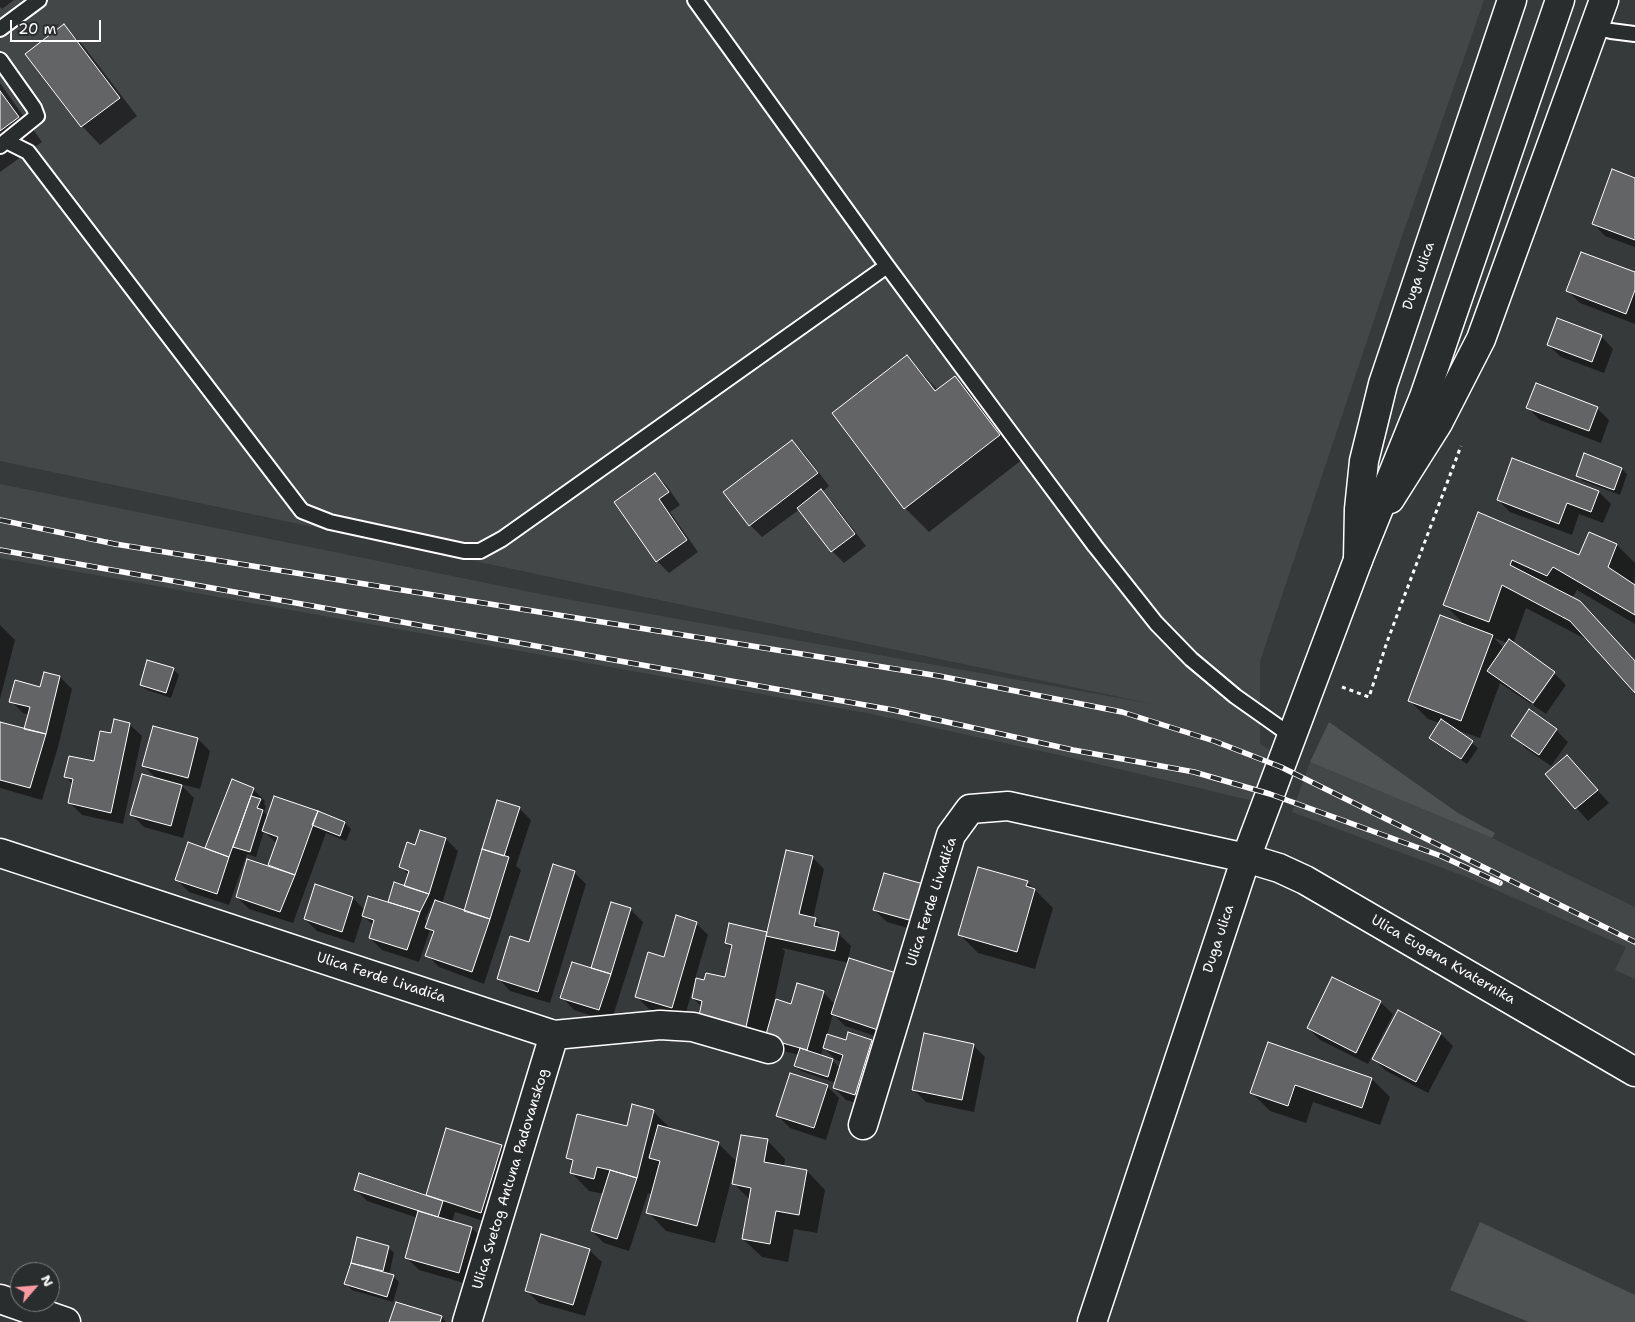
<!DOCTYPE html>
<meta charset="utf-8">
<style>
body{margin:0}
#map{position:relative;width:1635px;height:1322px;overflow:hidden;background:#373a3b;font-family:"Shantell Sans",sans-serif}
canvas{display:block}
.north{position:absolute;left:10px;top:1262px;width:50px;height:50px;box-sizing:border-box;background:#2a2d2e;border:1px solid #7f8182;border-radius:50%;rotate:63deg;font-size:14px;font-weight:700;line-height:20px;text-align:center;color:#fff}
.north::after{content:'';display:block;margin:auto;width:18px;height:22px;background:#ff9aa2;clip-path:polygon(50% 0,100% 100%,50% 72%,0 100%)}
.scale{position:absolute;left:10px;top:20px;width:91px;height:22px;box-sizing:border-box;border:2px solid #fff;border-top:0;padding-left:6px;font-size:15px;line-height:18px;white-space:nowrap;color:#fff;-webkit-text-stroke:4px #2a2d2e;paint-order:stroke}
</style>
<div id="map">
<canvas width="1635" height="1322"></canvas>
<div class="north">N</div>
<div class="scale">20 m</div>
</div>
<script>
const g = document.querySelector('canvas').getContext('2d');
g.lineJoin = 'round';
function paint(path, color) { g.fillStyle = color; g.fill(path, 'evenodd'); }
const toPath = rows => new Path2D(rows.map(r => 'M' + r).join(''));
function trace(path, color, width, dash) { g.strokeStyle = color; g.lineWidth = width; g.lineCap = dash ? 'butt' : 'round'; g.setLineDash(dash || []); g.stroke(path); }
function drawText(font, color, halo, rows, align = 'center') {
  g.font = font + ' "Shantell Sans",sans-serif'; g.lineWidth = 4.5; g.setLineDash([]); g.textBaseline = 'middle'; g.strokeStyle = halo; g.fillStyle = color; for (const [text, x, y, turn = 0] of rows) {
    g.save(); g.translate(x, y); g.rotate((+turn || 0) * Math.PI / 180); g.textAlign = isNaN(turn) ? turn : align; if (halo) g.strokeText(text, 0, 0); g.fillText(text, 0, 0); g.restore();
  }
}
paint(toPath([
 [0,0,1484,0,1400,242,1260,661,1260,744,1277,754,1258,802,1068,757,867,713,0,558,0,484,555,597,1153,704,0,461],
 [1310,762,1492,838,1635,907,1635,979,1615,970,1626,947,1464,876,1292,812]
]), '#444748');
paint(toPath([
 [1329,722,1458,813,1495,833,1492,838,1310,762],
 [1480,1222,1635,1295,1635,1322,1529,1322,1450,1290]
]), '#505354');
paint(toPath([
 [0,0,14,0,2,9,0,7],
 [64,26,82,44,137,116,100,145,82,126,27,55],
 [0,83,42,142,0,172],
 [1635,179,1635,247,1605,236,1593,223],
 [1635,273,1635,324,1580,303,1568,291],
 [1601,336,1613,349,1604,373,1561,357,1548,345],
 [907,357,938,390,955,377,979,401,1023,459,929,532,905,508],
 [926,381,929,381,939,395,938,397],
 [1528,408,1597,408,1609,420,1601,443,1540,420],
 [792,441,805,454,829,486,822,492,833,503,866,546,844,563,832,551,800,509,762,537,750,525],
 [1622,469,1627,474,1620,495,1583,481,1577,476],
 [655,474,667,486,680,505,670,512,698,552,669,573,657,561],
 [1599,492,1611,504,1603,523,1579,514,1572,535,1510,512,1498,500],
 [1479,514,1580,557,1590,534,1617,545,1635,563,1634,586,1635,587,1635,624,1577,590,1572,598,1579,602,1635,661,1635,691,1591,642,1526,608,1513,644,1554,673,1552,673,1531,704,1500,683,1480,738,1454,729,1478,748,1467,764,1436,743,1430,737,1440,723,1428,719,1409,700,1467,627,1445,605],
 [1494,638,1508,643,1504,648],
 [0,625,15,640,0,699],
 [173,669,179,675,171,698,147,690,141,685],
 [1555,674,1566,685,1546,714,1533,705],
 [60,677,72,689,58,747,42,800,0,788,0,723,25,730,29,715,23,713,11,701,41,688],
 [129,724,142,736,123,824,82,815,70,803,73,785,66,777,95,762,112,735],
 [1556,730,1568,742,1551,766,1525,748,1513,735],
 [198,739,210,751,200,789,180,784,194,798,183,838,144,827,132,815,157,779,144,766],
 [1567,756,1609,803,1588,821,1547,774],
 [232,780,253,789,265,801,264,804,266,806,264,812,268,817,319,813,345,823,351,829,346,841,326,833,293,923,249,909,237,897,248,861,269,866,277,844,264,831,256,857,247,854,229,905,189,892,177,880,206,850],
 [519,808,531,820,516,866,521,870,484,984,439,967,427,955,434,935,430,930,419,962,382,950,370,938,374,926,363,915,354,943,317,931,305,919,353,898,365,910,388,904,395,884,405,887,409,875,401,867,416,846,446,839,458,851,442,904,465,912],
 [435,899,437,900,429,923,425,919],
 [812,857,824,869,813,919,827,931,839,934,851,946,848,959,895,974,890,1041,845,1026,833,1014,827,1035,847,1041,872,1041,884,1053,867,1106,846,1100,834,1088,836,1083,801,1071,795,1066,799,1055,718,1034,702,1007,693,998,697,982,695,981,684,1019,649,1009,637,997,665,958,696,923,708,935,695,979,705,981,726,978,733,950,726,943,767,933],
 [782,948,849,963,836,1005,823,992,792,1005,772,1011,785,951],
 [823,1047,836,1060,842,1062,840,1068,832,1060,821,1056],
 [574,872,586,884,550,1003,510,991,498,978,530,944],
 [885,874,928,934,887,922,874,910],
 [1027,882,1053,908,1035,969,978,953,960,935],
 [630,909,643,922,611,1022,574,1010,562,997,592,969],
 [1380,1002,1393,1014,1368,1064,1320,1040,1308,1028],
 [1398,1011,1441,1034,1453,1046,1428,1093,1386,1071,1373,1058],
 [1269,1043,1372,1079,1390,1097,1380,1125,1313,1102,1306,1123,1270,1111,1252,1093],
 [973,1045,985,1057,974,1112,926,1102,914,1090],
 [827,1086,839,1098,826,1140,790,1128,778,1116],
 [653,1111,671,1129,718,1143,737,1162,767,1140,785,1159,784,1167,807,1171,825,1190,817,1233,794,1229,788,1262,762,1257,743,1239,750,1200,734,1184,736,1170,734,1169,715,1243,666,1231,648,1212,652,1195,648,1193,629,1251,604,1243,592,1231,604,1194,589,1191,571,1172,573,1164,568,1158,628,1128],
 [447,1129,501,1146,513,1158,493,1224,455,1212,452,1222,472,1228,484,1240,471,1285,419,1270,407,1258,418,1218,367,1201,355,1189,427,1196],
 [358,1239,388,1247,394,1253,389,1275,393,1276,399,1282,393,1302,352,1290,346,1284],
 [589,1250,602,1262,585,1316,539,1303,526,1290],
 [396,1303,442,1317,446,1322,391,1322]
]), '#0007');
const building = toPath([
 [64,24,120,98,81,127,25,54,64,24],
 [0,91,19,117,0,131,0,91],
 [1612,169,1635,178,1635,240,1592,224,1612,169],
 [1581,252,1635,272,1635,290,1626,314,1566,291,1581,252],
 [1557,318,1602,335,1592,362,1547,345,1557,318],
 [907,355,935,391,955,376,1000,435,904,509,832,413,907,355],
 [1536,383,1598,407,1589,431,1526,408,1536,383],
 [792,440,818,473,749,526,723,492,792,440],
 [1584,453,1622,468,1614,490,1576,476,1584,453],
 [1512,458,1599,491,1591,512,1567,503,1559,524,1497,500,1512,458],
 [655,473,669,492,659,499,687,540,656,562,614,502,655,473],
 [821,489,855,534,831,552,797,508,821,489],
 [1478,512,1579,555,1589,532,1617,544,1608,567,1635,585,1635,615,1553,567,1547,576,1512,560,1510,565,1580,601,1635,661,1635,693,1570,621,1502,585,1489,622,1443,605,1478,512],
 [1440,615,1493,635,1461,721,1408,701,1440,615],
 [1509,639,1555,672,1533,703,1487,671,1509,639],
 [147,660,174,668,166,693,140,685,147,660],
 [44,672,60,676,46,734,24,729,30,707,9,702,15,680,40,687,44,672],
 [1529,709,1557,729,1539,755,1511,736,1529,709],
 [114,719,130,723,111,813,68,803,73,779,64,777,69,756,94,761,100,731,111,733,114,719],
 [1441,719,1473,741,1461,759,1429,738,1441,719],
 [0,722,46,734,30,788,0,780,0,722],
 [153,726,198,738,188,778,142,766,153,726],
 [1567,755,1598,790,1575,809,1545,774,1567,755],
 [142,774,182,785,171,826,130,815,142,774],
 [232,779,254,788,229,857,205,848,232,779],
 [251,796,261,799,257,808,263,810,250,852,233,847,251,796],
 [274,796,318,811,295,875,268,865,278,837,262,831,274,796],
 [497,800,520,807,504,856,482,849,497,800],
 [318,811,345,822,340,836,312,825,318,811],
 [420,830,446,838,429,894,404,886,409,871,399,867,407,842,415,845,420,830],
 [188,842,229,857,217,894,175,880,188,842],
 [482,849,509,857,490,919,464,911,482,849],
 [786,850,813,856,799,914,816,918,814,926,839,932,835,951,766,936,786,850],
 [247,859,295,875,280,912,236,897,247,859],
 [553,864,575,871,538,992,497,979,510,936,529,942,553,864],
 [978,867,1028,881,1026,886,1035,889,1017,952,958,935,978,867],
 [884,873,927,885,916,922,873,910,884,873],
 [394,882,429,894,420,912,388,902,394,882],
 [315,884,353,897,342,932,304,919,315,884],
 [368,896,420,912,407,950,369,938,374,920,362,916,368,896],
 [435,900,490,919,472,972,425,956,434,931,425,928,435,900],
 [611,902,631,908,611,974,591,968,611,902],
 [676,915,697,922,672,1008,635,997,648,952,664,957,676,915],
 [729,923,767,932,746,1027,699,1016,702,1001,692,998,696,978,704,980,706,973,725,977,732,945,725,943,729,923],
 [849,958,896,973,878,1030,831,1014,849,958],
 [572,962,611,974,599,1010,560,998,572,962],
 [1332,977,1381,1001,1356,1053,1307,1028,1332,977],
 [797,983,824,991,807,1050,765,1038,776,999,791,1004,797,983],
 [1398,1010,1441,1033,1416,1082,1372,1059,1398,1010],
 [848,1032,872,1040,855,1095,833,1088,843,1055,823,1048,827,1034,846,1040,848,1032],
 [924,1033,974,1044,962,1100,912,1090,924,1033],
 [1268,1042,1372,1078,1362,1108,1295,1085,1288,1106,1250,1093,1268,1042],
 [800,1048,833,1059,828,1077,794,1066,800,1048],
 [790,1073,828,1085,814,1128,776,1116,790,1073],
 [632,1104,654,1110,637,1178,610,1170,597,1167,594,1179,570,1173,573,1160,566,1158,577,1114,627,1126,632,1104],
 [658,1125,719,1142,697,1226,646,1213,660,1161,649,1158,658,1125],
 [446,1128,502,1145,481,1213,426,1195,446,1128],
 [741,1135,768,1139,764,1162,807,1170,799,1215,776,1211,770,1244,742,1239,751,1188,732,1184,741,1135],
 [610,1170,637,1178,617,1239,591,1231,610,1170],
 [359,1173,443,1201,438,1217,354,1190,359,1173],
 [418,1211,472,1227,459,1273,405,1258,418,1211],
 [541,1234,590,1249,573,1305,525,1291,541,1234],
 [357,1237,389,1246,383,1271,351,1263,357,1237],
 [351,1263,394,1275,387,1297,344,1284,351,1263],
 [396,1302,442,1316,440,1322,389,1322,396,1302]
]);
paint(building, '#636465');
trace(building, '#fff', 1);
const lane = toPath([
 [695,0,887,266,1016,440,1095,546,1156,623,1191,659,1235,696,1293,737],
 [1594,27,1611,31,1635,34],
 [0,29,39,0],
 [0,60,34,108,37,116,6,141],
 [0,146,6,141,28,152,302,511,330,522,464,551,480,551,502,539,887,266]
]);
const street = toPath([
 [1390,499,1438,423,1481,339,1604,0],
 [1358,560,1359,509,1364,461,1383,384,1512,0],
 [0,853,554,1035,660,1025,693,1027,769,1049],
 [863,1125,951,835,970,809,1008,806,1246,858,1279,868,1305,880,1635,1072],
 [0,1299,66,1322],
 [467,1322,554,1035]
]);
const secondary = toPath([
 [1092,1322,1246,858,1358,560,1424,397,1560,0]
]);
trace(lane, '#fff', 18);
trace(street, '#fff', 31);
trace(secondary, '#fff', 31);
trace(toPath([
 [1342,687,1369,697,1387,642,1461,446]
]), '#fff', 3, [4, 4]);
trace(lane, '#2a2d2e', 14);
trace(street, '#2a2d2e', 28);
trace(secondary, '#2a2d2e', 28);
const rail = toPath([
 [0,520,115,544,939,676,1122,712,1214,741,1281,767,1635,942],
 [0,550,893,710,1073,750,1194,772,1270,794,1441,856,1500,883]
]);
trace(rail, '#fff', 5.5);
trace(rail, '#2a2d2e', 4, [11]);
drawText('14px', '#fff', '#2a2d2e', [
 ["Duga ulica",1419,276,-71],
 ["Ulica Ferde Livadića",932,902,-72],
 ["Duga ulica",1219,939,-72],
 ["Ulica Eugena Kvaternika",1443,960,30],
 ["Ulica Ferde Livadića",381,978,18],
 ["Ulica Svetog Antuna Padovanskog",511,1179,-73]
]);
</script>
